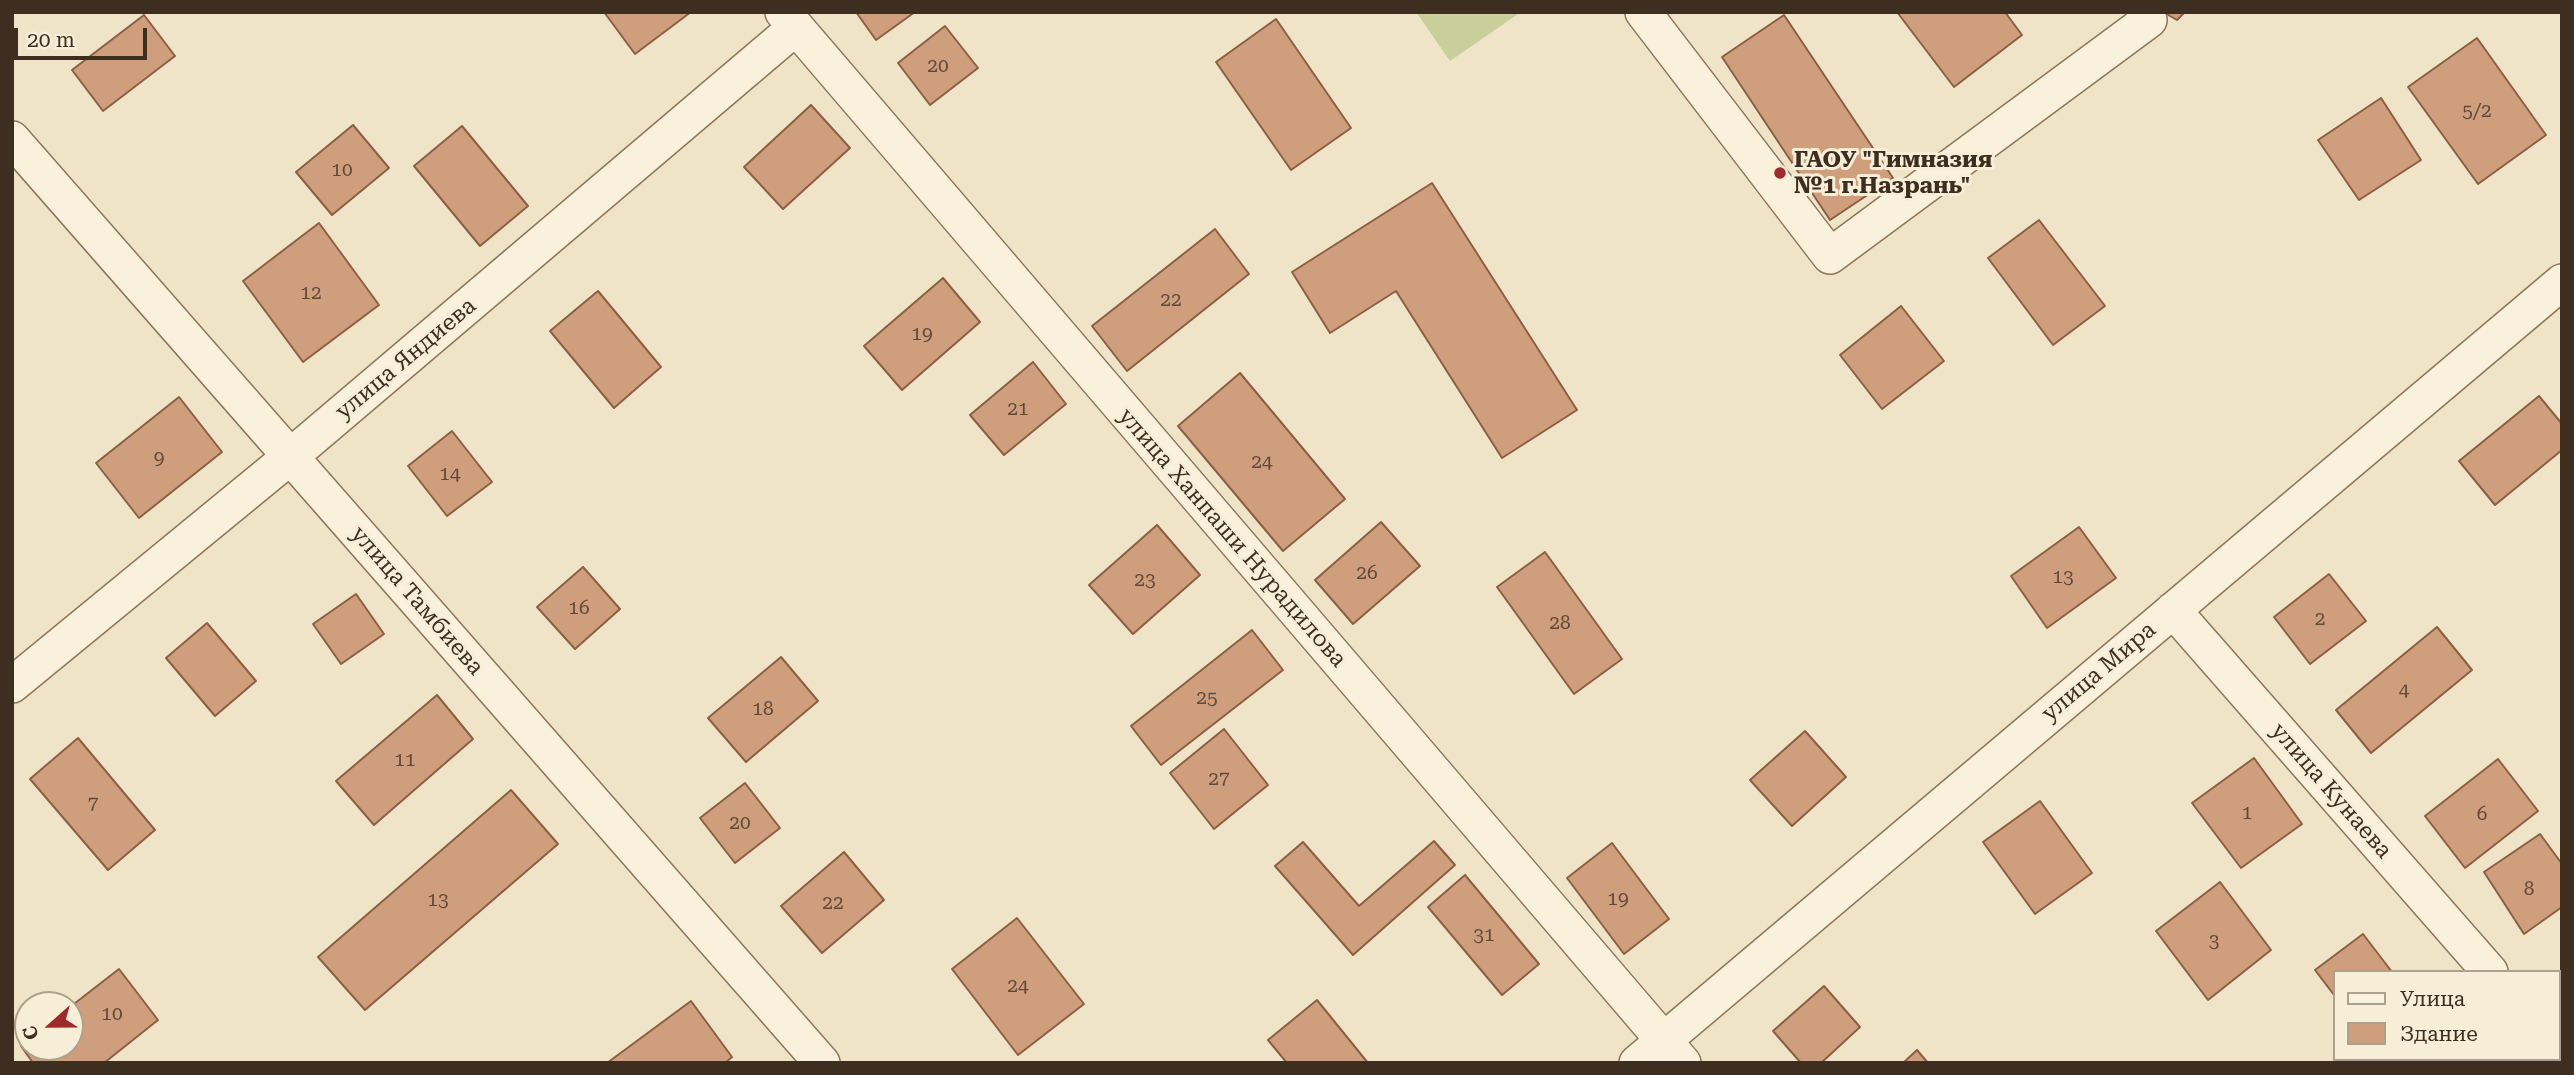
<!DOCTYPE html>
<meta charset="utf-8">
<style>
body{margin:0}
#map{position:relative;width:2574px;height:1075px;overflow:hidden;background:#f0e4c8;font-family:"Roboto Serif",serif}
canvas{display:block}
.frame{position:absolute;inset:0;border:14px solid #3d2e20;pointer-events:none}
.legend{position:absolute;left:2333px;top:970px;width:228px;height:91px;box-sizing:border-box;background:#f7eed8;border:2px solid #ada18e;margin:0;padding:9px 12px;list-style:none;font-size:21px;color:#3d2e20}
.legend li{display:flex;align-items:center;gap:14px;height:35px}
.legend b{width:35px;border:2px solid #ada18e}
.north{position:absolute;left:14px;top:991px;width:70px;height:70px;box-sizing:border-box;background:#f7eed8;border:2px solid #ada18e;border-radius:50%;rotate:249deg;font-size:19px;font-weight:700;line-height:28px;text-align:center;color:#3d2e20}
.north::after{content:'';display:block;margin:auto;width:24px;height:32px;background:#9e2a2b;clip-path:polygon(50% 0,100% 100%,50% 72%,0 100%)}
.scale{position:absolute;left:14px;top:28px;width:133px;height:32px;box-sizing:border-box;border:4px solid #3d2e20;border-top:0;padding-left:9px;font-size:21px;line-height:24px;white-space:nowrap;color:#3d2e20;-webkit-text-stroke:5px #f7eed8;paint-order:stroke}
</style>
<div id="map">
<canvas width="2574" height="1075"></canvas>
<div class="frame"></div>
<ul class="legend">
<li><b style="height:9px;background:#faf1dc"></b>Улица</li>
<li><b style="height:19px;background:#cf9f7d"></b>Здание</li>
</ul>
<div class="north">С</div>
<div class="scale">20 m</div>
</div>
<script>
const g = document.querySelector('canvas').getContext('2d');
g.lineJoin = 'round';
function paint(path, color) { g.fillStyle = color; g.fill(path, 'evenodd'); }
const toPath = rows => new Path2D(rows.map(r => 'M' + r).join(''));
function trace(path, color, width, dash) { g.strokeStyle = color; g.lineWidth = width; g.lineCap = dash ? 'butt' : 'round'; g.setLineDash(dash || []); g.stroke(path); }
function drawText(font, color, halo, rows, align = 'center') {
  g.font = font + ' "Roboto Serif",serif'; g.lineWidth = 6; g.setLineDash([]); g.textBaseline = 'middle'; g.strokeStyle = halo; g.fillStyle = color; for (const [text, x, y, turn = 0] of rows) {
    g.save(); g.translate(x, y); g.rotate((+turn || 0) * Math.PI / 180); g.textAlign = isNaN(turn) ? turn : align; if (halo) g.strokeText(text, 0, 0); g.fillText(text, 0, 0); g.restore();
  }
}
paint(toPath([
 [1416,12,1521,12,1450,61]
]), '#c9cf9b');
const building = toPath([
 [604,12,691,12,635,54,604,12],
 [856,12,915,12,876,40,856,12],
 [1897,12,2005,12,2022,35,1954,87,1897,12],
 [2163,12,2185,12,2177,20,2163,12],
 [144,15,175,56,103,111,72,70,144,15],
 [1784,15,1893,178,1830,220,1722,57,1784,15],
 [1276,19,1351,128,1291,170,1216,62,1276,19],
 [945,26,978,68,930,105,898,63,945,26],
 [2477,38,2546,135,2478,184,2408,87,2477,38],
 [2381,98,2421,160,2359,200,2318,140,2381,98],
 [811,105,850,148,783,209,744,167,811,105],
 [353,125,389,168,332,215,296,172,353,125],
 [462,126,528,206,480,246,414,166,462,126],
 [1432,183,1577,410,1502,458,1396,291,1330,333,1292,272,1432,183],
 [2039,220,2105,306,2053,345,1988,258,2039,220],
 [319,223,379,305,303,362,243,281,319,223],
 [1215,229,1249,274,1127,371,1092,326,1215,229],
 [943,278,980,322,902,390,864,346,943,278],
 [598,291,661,367,614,408,550,331,598,291],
 [1901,306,1944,361,1882,409,1840,355,1901,306],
 [1033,362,1066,404,1004,455,970,415,1033,362],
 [1240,373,1345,499,1283,551,1178,426,1240,373],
 [2539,396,2562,424,2562,450,2495,505,2459,461,2539,396],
 [179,397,222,452,139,518,96,463,179,397],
 [452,431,492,482,447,516,408,466,452,431],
 [1381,522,1420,566,1353,624,1315,580,1381,522],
 [1157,525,1200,575,1133,634,1089,585,1157,525],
 [2079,527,2116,578,2047,628,2011,576,2079,527],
 [1545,552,1622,659,1574,694,1497,587,1545,552],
 [583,567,620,609,575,649,537,607,583,567],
 [2329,574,2366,621,2310,664,2274,617,2329,574],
 [356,594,384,634,341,664,313,624,356,594],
 [207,623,256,681,215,716,166,658,207,623],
 [2437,627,2472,670,2371,753,2336,710,2437,627],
 [1252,630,1283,670,1161,765,1131,726,1252,630],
 [781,657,818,701,746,762,708,718,781,657],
 [437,695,473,739,374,825,336,781,437,695],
 [1224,729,1268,785,1214,829,1170,773,1224,729],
 [1805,731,1846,777,1792,826,1750,780,1805,731],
 [78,738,155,830,108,870,30,779,78,738],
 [2254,758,2302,824,2241,868,2192,803,2254,758],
 [2498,759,2538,811,2465,868,2425,816,2498,759],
 [745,783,780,828,735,863,700,818,745,783],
 [511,790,558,844,365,1010,318,957,511,790],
 [2040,801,2092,873,2035,914,1983,842,2040,801],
 [2540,834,2562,864,2562,907,2524,934,2484,872,2540,834],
 [1434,841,1455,865,1353,955,1275,866,1303,842,1359,906,1434,841],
 [1612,843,1669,919,1624,954,1567,878,1612,843],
 [844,852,884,900,822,953,781,906,844,852],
 [1465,875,1539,964,1502,995,1428,907,1465,875],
 [2220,882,2271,950,2208,1000,2156,931,2220,882],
 [1017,918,1084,1004,1018,1055,952,969,1017,918],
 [2363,934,2392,972,2334,972,2334,995,2315,970,2363,934],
 [119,969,158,1020,104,1063,33,1063,21,1046,28,1040,28,1047,70,1047,70,1007,119,969],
 [1824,986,1860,1027,1821,1063,1801,1063,1773,1031,1824,986],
 [1317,1000,1368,1063,1287,1063,1268,1040,1317,1000],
 [691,1001,732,1057,725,1063,607,1063,691,1001],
 [1917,1050,1928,1063,1903,1063,1917,1050],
 [2411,1059,2482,1059,2485,1063,2407,1063,2411,1059]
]);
paint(building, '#cf9f7d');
trace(building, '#8d5f41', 2);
const minor = toPath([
 [783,12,1683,1063],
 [1643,12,1830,256,2149,20,2144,12],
 [12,139,822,1063],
 [2173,610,2490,972],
 [12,685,291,456,795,28],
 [2558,1050,2562,1054],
 [1637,1063,2562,282]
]);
trace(minor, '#8d765c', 38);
trace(minor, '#faf1dc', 35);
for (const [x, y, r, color] of [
 [1780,173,7,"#9e2a2b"]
]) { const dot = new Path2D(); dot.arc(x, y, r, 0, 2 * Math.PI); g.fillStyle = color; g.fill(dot); trace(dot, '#f7eed8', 2.5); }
drawText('19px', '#624a37', null, [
 ["20",938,66],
 ["5/2",2477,111],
 ["10",342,170],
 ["12",311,293],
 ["22",1171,300],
 ["19",922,334],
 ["21",1018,409],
 ["9",159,458],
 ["24",1262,462],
 ["14",450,474],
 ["26",1367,573],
 ["13",2063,577],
 ["23",1145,580],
 ["16",579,608],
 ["2",2320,619],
 ["28",1560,623],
 ["4",2404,690],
 ["25",1207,698],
 ["18",763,709],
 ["11",405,760],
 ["27",1219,779],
 ["7",93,804],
 ["1",2247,813],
 ["6",2482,814],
 ["20",740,823],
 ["8",2529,889],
 ["19",1618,899],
 ["13",438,900],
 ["22",833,903],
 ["31",1484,935],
 ["3",2214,941],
 ["24",1018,986],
 ["10",112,1014]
]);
drawText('bold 23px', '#3d2e20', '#f7eed8', [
 ["ГАОУ \"Гимназия",1794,160],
 ["№1 г.Назрань\"",1794,186]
], 'left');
drawText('23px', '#3d2e20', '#f7eed8', [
 ["улица Яндиева",406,359,-40],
 ["улица Ханпаши Нурадилова",1232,538,49],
 ["улица Тамбиева",417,601,49],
 ["улица Мира",2099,672,-40],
 ["улица Кунаева",2331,791,49]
]);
</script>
